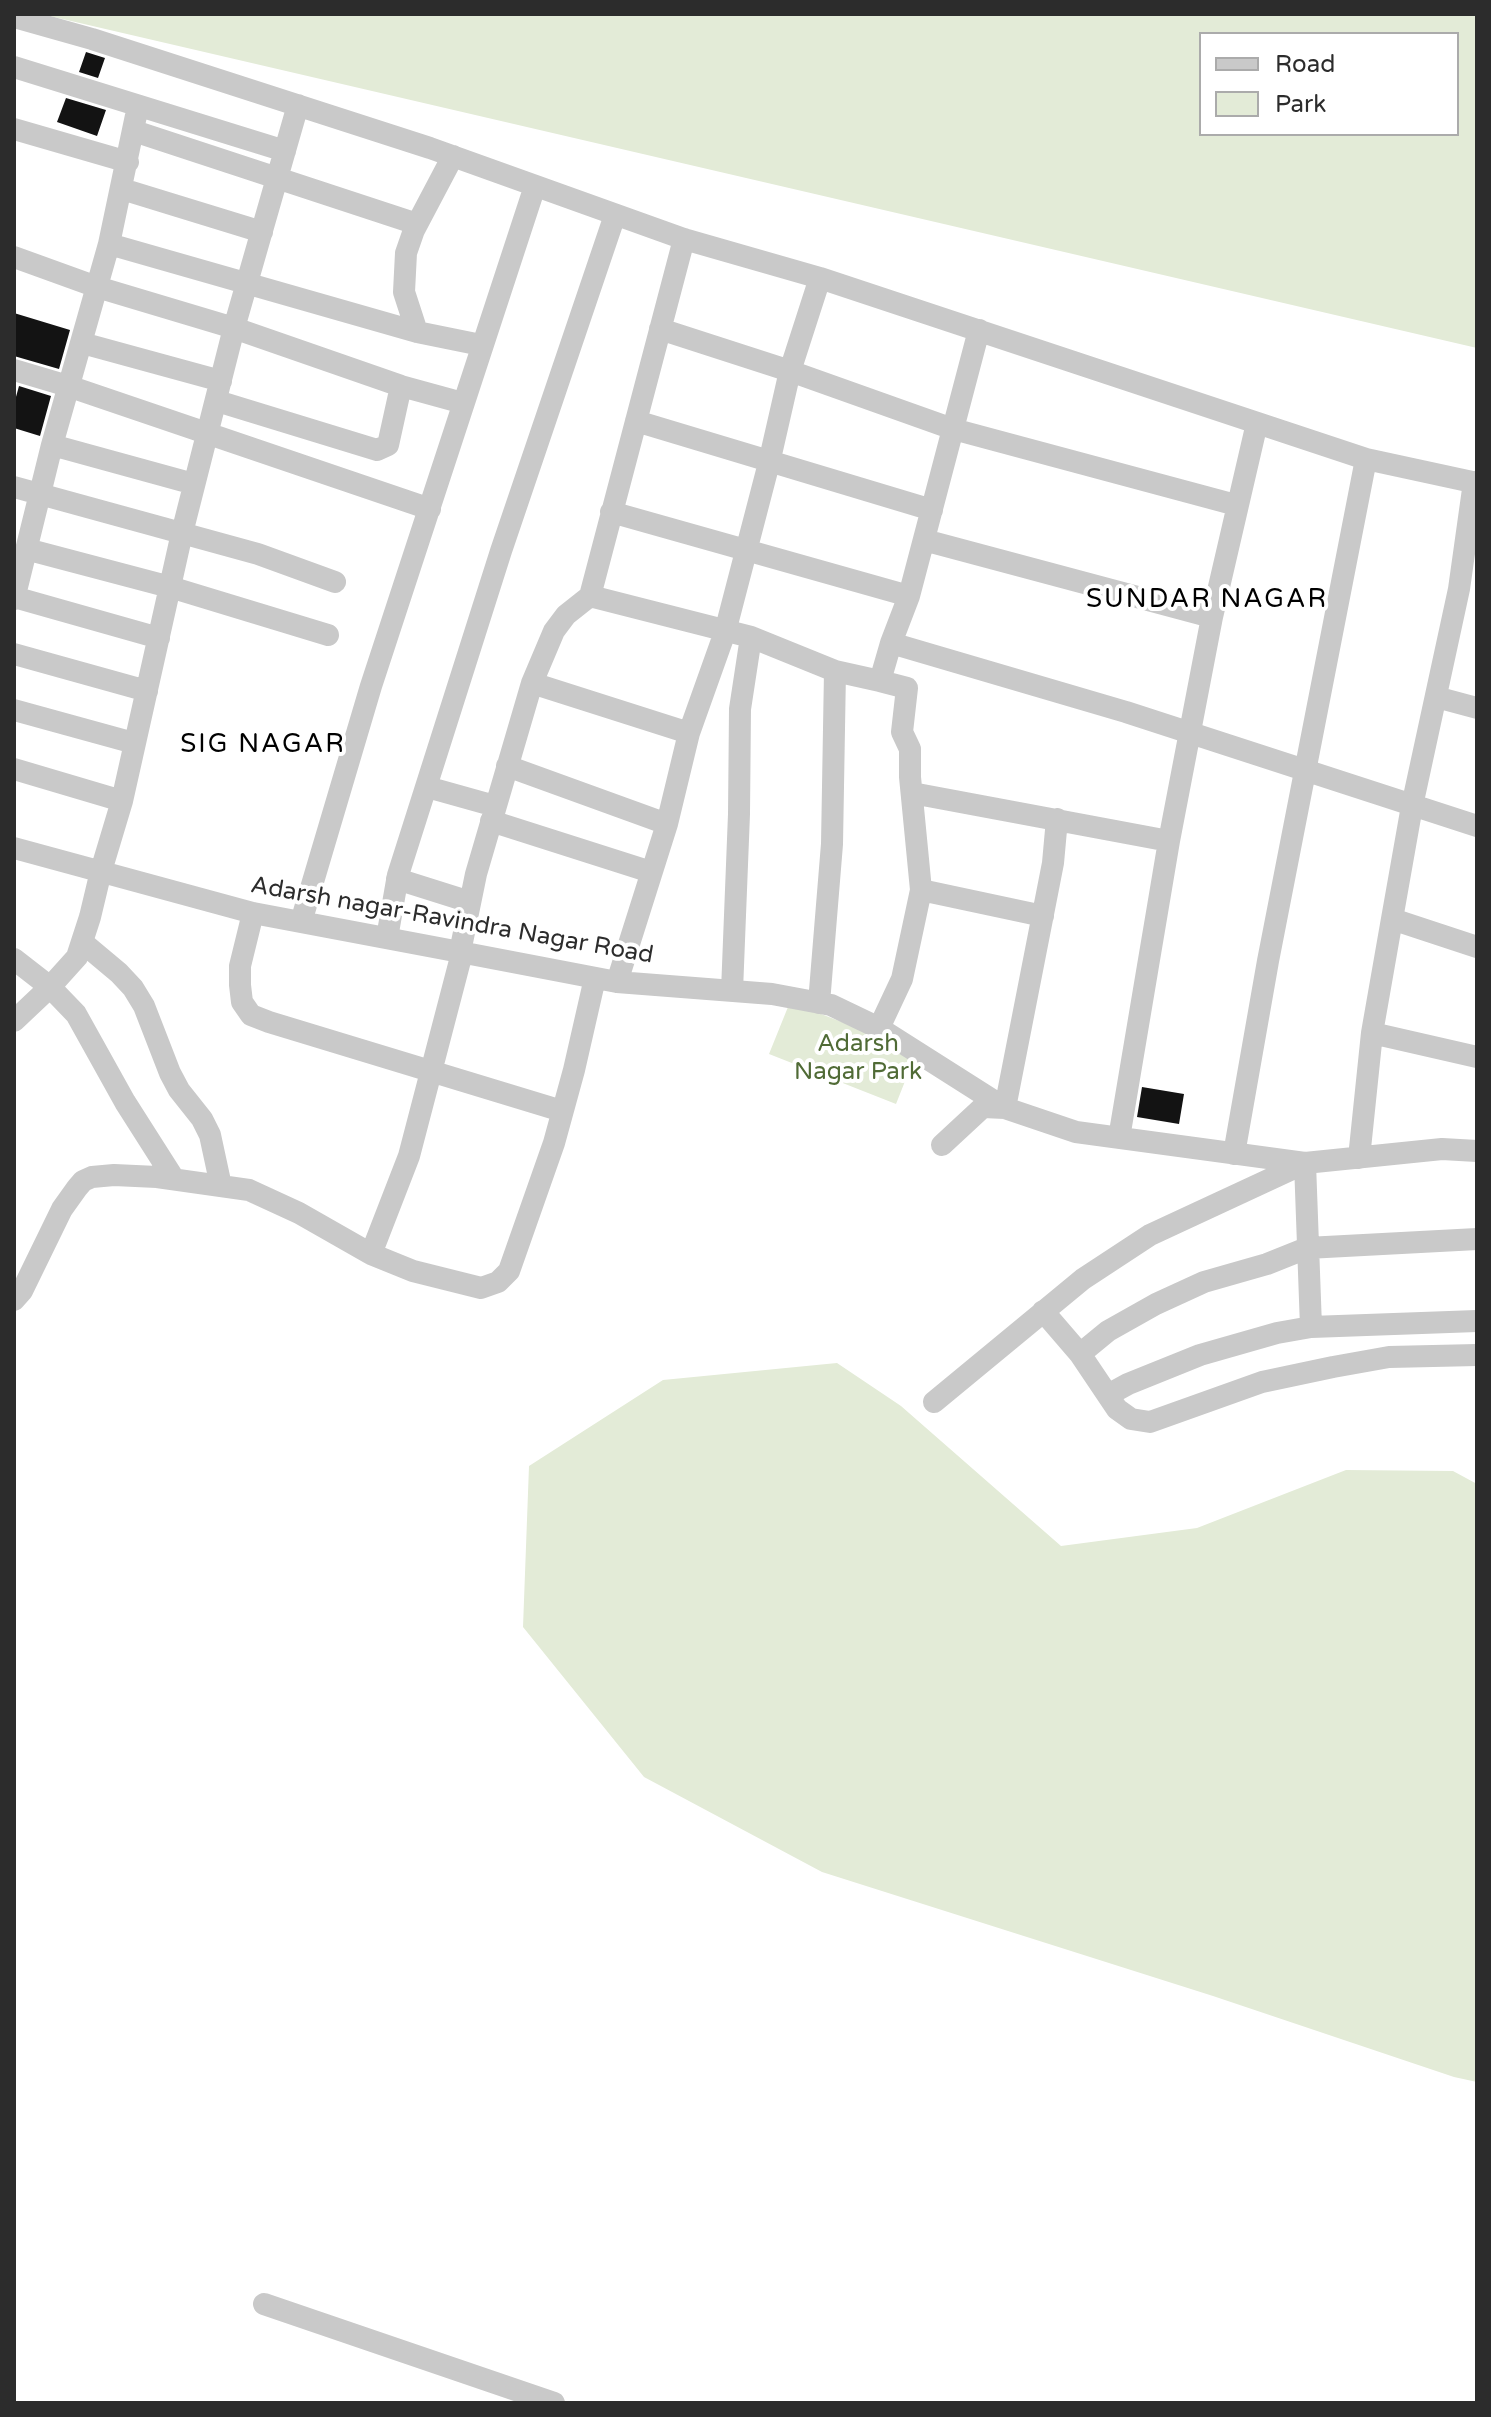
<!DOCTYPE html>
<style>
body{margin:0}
#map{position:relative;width:1491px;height:2417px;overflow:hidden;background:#fff;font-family:"Varela Round",sans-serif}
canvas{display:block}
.frame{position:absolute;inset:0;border:16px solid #2c2c2c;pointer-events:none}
.legend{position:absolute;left:1199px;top:32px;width:260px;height:104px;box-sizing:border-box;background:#fff;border:2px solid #ababab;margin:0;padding:10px 14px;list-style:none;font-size:24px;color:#2c2c2c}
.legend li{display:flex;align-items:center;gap:16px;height:40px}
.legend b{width:40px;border:2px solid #ababab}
</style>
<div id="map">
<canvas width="1491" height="2417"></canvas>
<div class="frame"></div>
<ul class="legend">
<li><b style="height:10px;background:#c9c9c9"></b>Road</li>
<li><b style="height:22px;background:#e3ebd7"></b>Park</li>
</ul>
</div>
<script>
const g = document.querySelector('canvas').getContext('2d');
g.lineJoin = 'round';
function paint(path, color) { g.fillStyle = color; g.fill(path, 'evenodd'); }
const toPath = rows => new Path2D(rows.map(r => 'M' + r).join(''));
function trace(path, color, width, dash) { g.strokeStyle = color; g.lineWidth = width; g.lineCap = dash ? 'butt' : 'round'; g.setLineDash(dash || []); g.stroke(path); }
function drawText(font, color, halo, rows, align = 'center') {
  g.font = font + ' "Varela Round",sans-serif'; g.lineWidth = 8; g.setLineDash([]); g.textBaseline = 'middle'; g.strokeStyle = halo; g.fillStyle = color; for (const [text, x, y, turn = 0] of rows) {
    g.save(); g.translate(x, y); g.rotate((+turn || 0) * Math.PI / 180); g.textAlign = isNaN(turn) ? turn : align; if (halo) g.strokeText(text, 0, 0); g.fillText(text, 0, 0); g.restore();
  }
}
paint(toPath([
 [41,14,1477,14,1477,348],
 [1201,34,1457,34,1457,134,1201,134],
 [790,1002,917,1051,896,1104,769,1054],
 [837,1363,901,1406,1061,1546,1197,1528,1346,1470,1453,1471,1477,1484,1477,2082,1454,2077,1213,1996,822,1872,644,1777,523,1627,529,1466,663,1380]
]), '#e3ebd7');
paint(toPath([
 [86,52,105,58,98,78,79,72],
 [66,98,106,110,97,136,57,122],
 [14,313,70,330,59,369,14,356],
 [19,386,51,396,40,436,14,428,14,404],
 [1142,1087,1184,1094,1179,1124,1137,1117]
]), '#131313');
trace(toPath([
 [14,17,92,39,430,148,684,239,820,278,1366,459,1477,483],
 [14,67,285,151],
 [14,129,128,162],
 [134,131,417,224],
 [122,189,262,232],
 [109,244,417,332,481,345],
 [14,257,97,287,234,328,401,386,463,403],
 [660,329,790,371,953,429,1236,505],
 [417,332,404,292,406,253,414,230,453,156],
 [82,343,221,381],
 [14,370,68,386,430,509],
 [217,401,377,450,388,445,401,386],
 [636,421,932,510],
 [52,445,194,484],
 [14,487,258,554,335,582],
 [611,512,909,596],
 [924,540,1212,617],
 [26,549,170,587,328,635],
 [590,596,751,637,835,671,880,681,891,643,909,596,979,330],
 [14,597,159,638],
 [14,599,52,445,109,244,138,106],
 [891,643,1126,712,1477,826],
 [14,654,147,691],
 [532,683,689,733],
 [1436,697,1477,708],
 [14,710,134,743],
 [507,766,667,824],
 [14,769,122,801],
 [427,787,495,806],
 [912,793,1169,841],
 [491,821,651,872],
 [14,848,253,913,460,952,617,982,772,994,831,1005,879,1028,1005,1108,1076,1132,1305,1163,1442,1149,1477,1151],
 [397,879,470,902],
 [921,890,1043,916],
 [253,913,240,966,240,985,242,1002,251,1015,269,1022,562,1111],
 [1392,919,1477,947],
 [301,922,371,686,535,186],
 [387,938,398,875,501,551,615,215],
 [82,942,119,973,133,988,144,1006,170,1073,179,1090,202,1119,210,1135,221,1186],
 [460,952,476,874,532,683,554,631,566,615,590,596,684,239],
 [14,959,50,987,76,1014,125,1102,174,1179],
 [617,982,667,824,689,733,725,632,769,463,790,371,820,278],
 [732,991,739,814,740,709,751,637],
 [819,1003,832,844,835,671],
 [14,1021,50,987,77,957,90,917,101,871,122,801,182,533,234,328,298,105],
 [879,1028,902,979,921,890,910,777,910,749,902,732,907,688,880,681],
 [1372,1033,1477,1057],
 [1119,1138,1169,841,1212,617,1257,423],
 [942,1145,983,1107,1005,1108,1053,863,1057,819],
 [1234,1154,1268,961,1366,459],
 [1359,1158,1372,1033,1392,919,1412,806,1459,589,1474,482],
 [371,1254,409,1156,462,953],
 [14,1300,22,1291,62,1209,77,1188,83,1181,92,1177,114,1175,157,1177,249,1190,299,1213,371,1254,413,1271,481,1288,498,1282,509,1271,554,1143,574,1070,595,978],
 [1043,1311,1080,1354,1117,1409,1131,1419,1150,1422,1262,1382,1333,1367,1389,1357,1477,1355],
 [1080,1354,1108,1331,1156,1304,1204,1282,1267,1264,1307,1248,1477,1239],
 [1108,1395,1128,1384,1200,1355,1277,1333,1311,1327,1477,1321],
 [934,1402,1083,1279,1150,1235,1305,1163,1311,1327],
 [264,2304,554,2403]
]), '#c9c9c9', 22);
drawText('24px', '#2c2c2c', '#fff', [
 ["Adarsh nagar-Ravindra Nagar Road",452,921,10]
]);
drawText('24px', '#506b36', '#fff', [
 ["Adarsh",858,1045],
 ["Nagar Park",858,1073]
]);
g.letterSpacing = '2px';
drawText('26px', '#000', '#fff', [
 ["SUNDAR NAGAR",1207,600],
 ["SIG NAGAR",263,745]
]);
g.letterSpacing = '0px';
</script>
